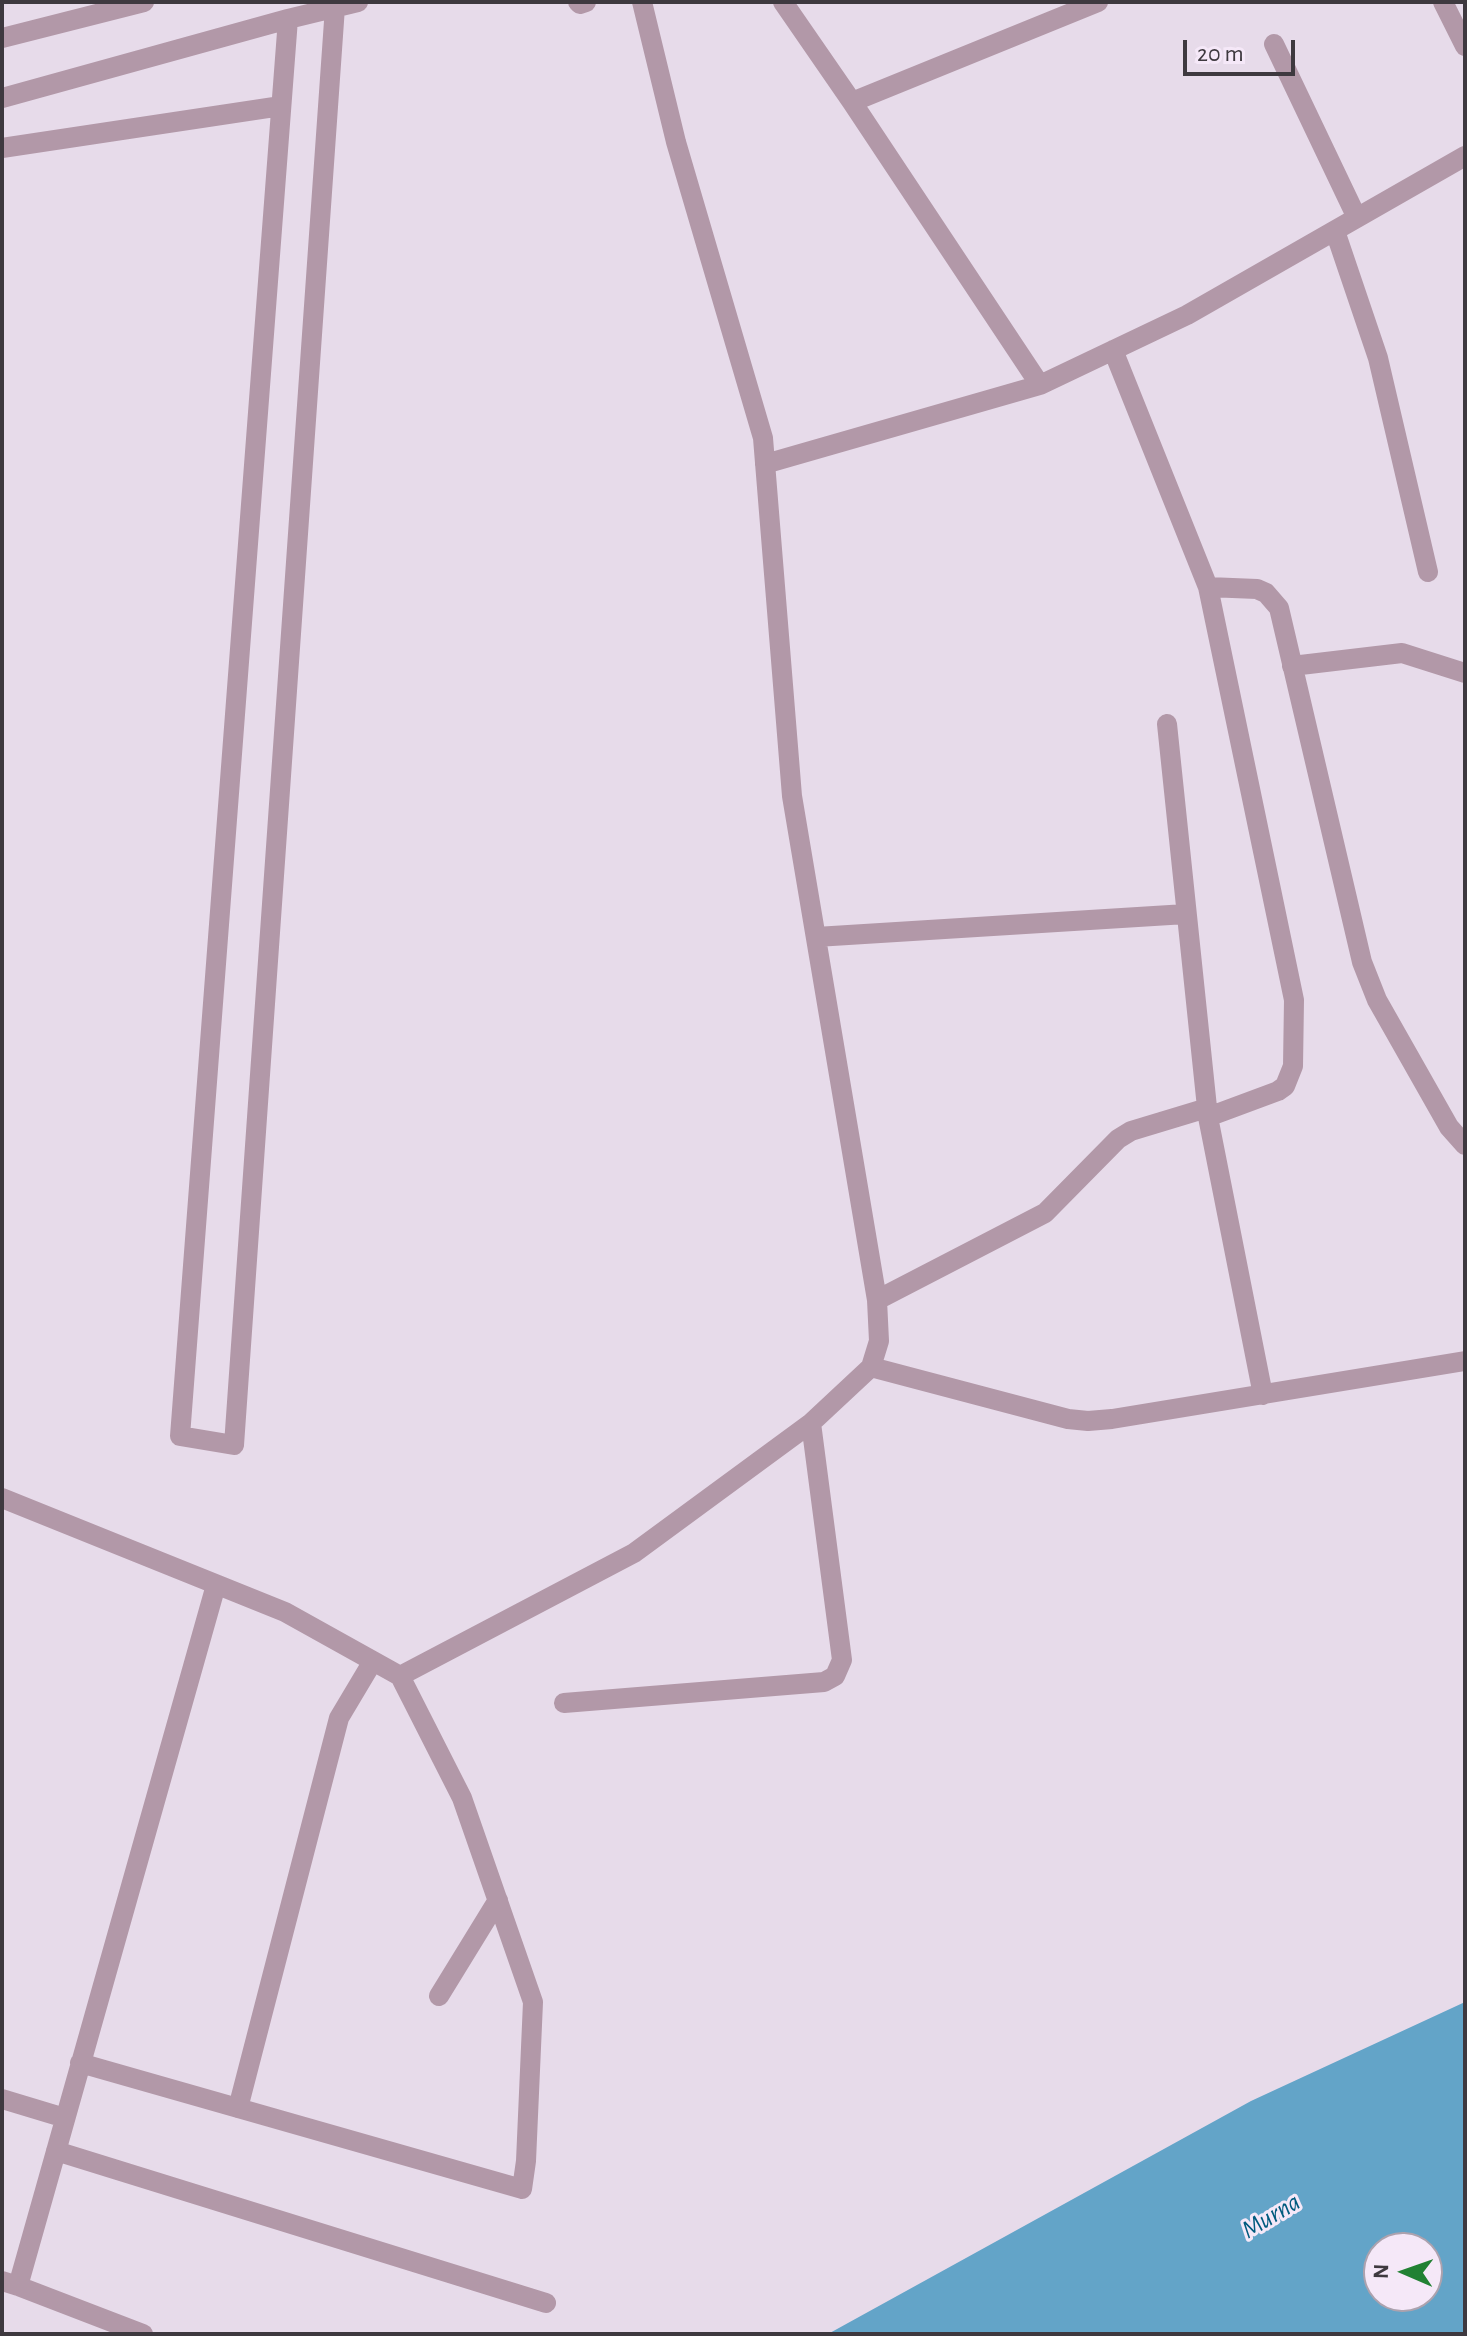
<!DOCTYPE html>
<style>
body{margin:0}
#map{position:relative;width:1467px;height:2336px;overflow:hidden;background:#e7dbea;font-family:"Alegreya Sans",sans-serif}
canvas{display:block}
.frame{position:absolute;inset:0;border:4px solid #3e393f;pointer-events:none}
.north{position:absolute;left:1363px;top:2232px;width:80px;height:80px;box-sizing:border-box;background:#f5e8f8;border:2px solid #aca2ae;border-radius:50%;rotate:272deg;font-size:22px;font-weight:700;line-height:32px;text-align:center;color:#3e393f}
.north::after{content:'';display:block;margin:auto;width:28px;height:36px;background:#218133;clip-path:polygon(50% 0,100% 100%,50% 72%,0 100%)}
.scale{position:absolute;left:1183px;top:40px;width:112px;height:36px;box-sizing:border-box;border:4px solid #3e393f;border-top:0;padding-left:10px;font-size:24px;line-height:28px;white-space:nowrap;color:#3e393f;-webkit-text-stroke:6px #f5e8f8;paint-order:stroke}
</style>
<div id="map">
<canvas width="1467" height="2336"></canvas>
<div class="frame"></div>
<div class="north">N</div>
<div class="scale">20 m</div>
</div>
<script>
const g = document.querySelector('canvas').getContext('2d');
g.lineJoin = 'round';
function paint(path, color) { g.fillStyle = color; g.fill(path, 'evenodd'); }
const toPath = rows => new Path2D(rows.map(r => 'M' + r).join(''));
function trace(path, color, width, dash) { g.strokeStyle = color; g.lineWidth = width; g.lineCap = dash ? 'butt' : 'round'; g.setLineDash(dash || []); g.stroke(path); }
function drawText(font, color, halo, rows, align = 'center') {
  g.font = font + ' "Alegreya Sans",sans-serif'; g.lineWidth = 6; g.setLineDash([]); g.textBaseline = 'middle'; g.strokeStyle = halo; g.fillStyle = color; for (const [text, x, y, turn = 0] of rows) {
    g.save(); g.translate(x, y); g.rotate((+turn || 0) * Math.PI / 180); g.textAlign = isNaN(turn) ? turn : align; if (halo) g.strokeText(text, 0, 0); g.fillText(text, 0, 0); g.restore();
  }
}
paint(toPath([
 [1465,2002,1465,2334,828,2334,1251,2101],
 [1379,2248,1427,2248,1427,2296,1379,2296]
]), '#63a4c8');
trace(toPath([
 [578,2,580,4,586,2],
 [783,2,852,102,1040,385],
 [1443,2,1465,46],
 [288,19,180,1436,234,1445,335,7],
 [2,38,144,2],
 [1274,44,1357,218],
 [2,98,288,19,358,2],
 [852,102,1098,2],
 [2,148,281,106],
 [1335,231,1378,358,1428,572],
 [1113,350,1208,587,1294,1000,1293,1066,1285,1086,1278,1091,1208,1117],
 [765,464,1040,385,1187,315,1465,156],
 [1208,587,1257,589,1266,593,1279,608,1362,962,1377,1000,1449,1127,1465,1145],
 [1292,666,1402,653,1465,673],
 [1167,724,1208,1117,1263,1395],
 [816,937,1186,914],
 [877,1300,1045,1213,1118,1139,1131,1131,1207,1108],
 [871,1367,1068,1419,1088,1421,1112,1419,1465,1361],
 [2,1498,285,1612,400,1676,462,1798,533,2002,526,2161,522,2189,80,2063],
 [400,1676,634,1553,811,1423,871,1367,879,1341,877,1300,792,796,763,438,676,142,642,2],
 [564,1703,824,1682,835,1676,842,1660,811,1423],
 [439,1996,498,1900],
 [2,2099,65,2118],
 [238,2108,339,1718,373,1661],
 [56,2151,546,2303],
 [2,2281,18,2286,216,1585],
 [18,2286,143,2334]
]), '#b298a8', 20);
drawText('italic 26px', '#005a7e', '#f5e8f8', [
 ["Murna",1271,2216,-31]
]);
</script>
